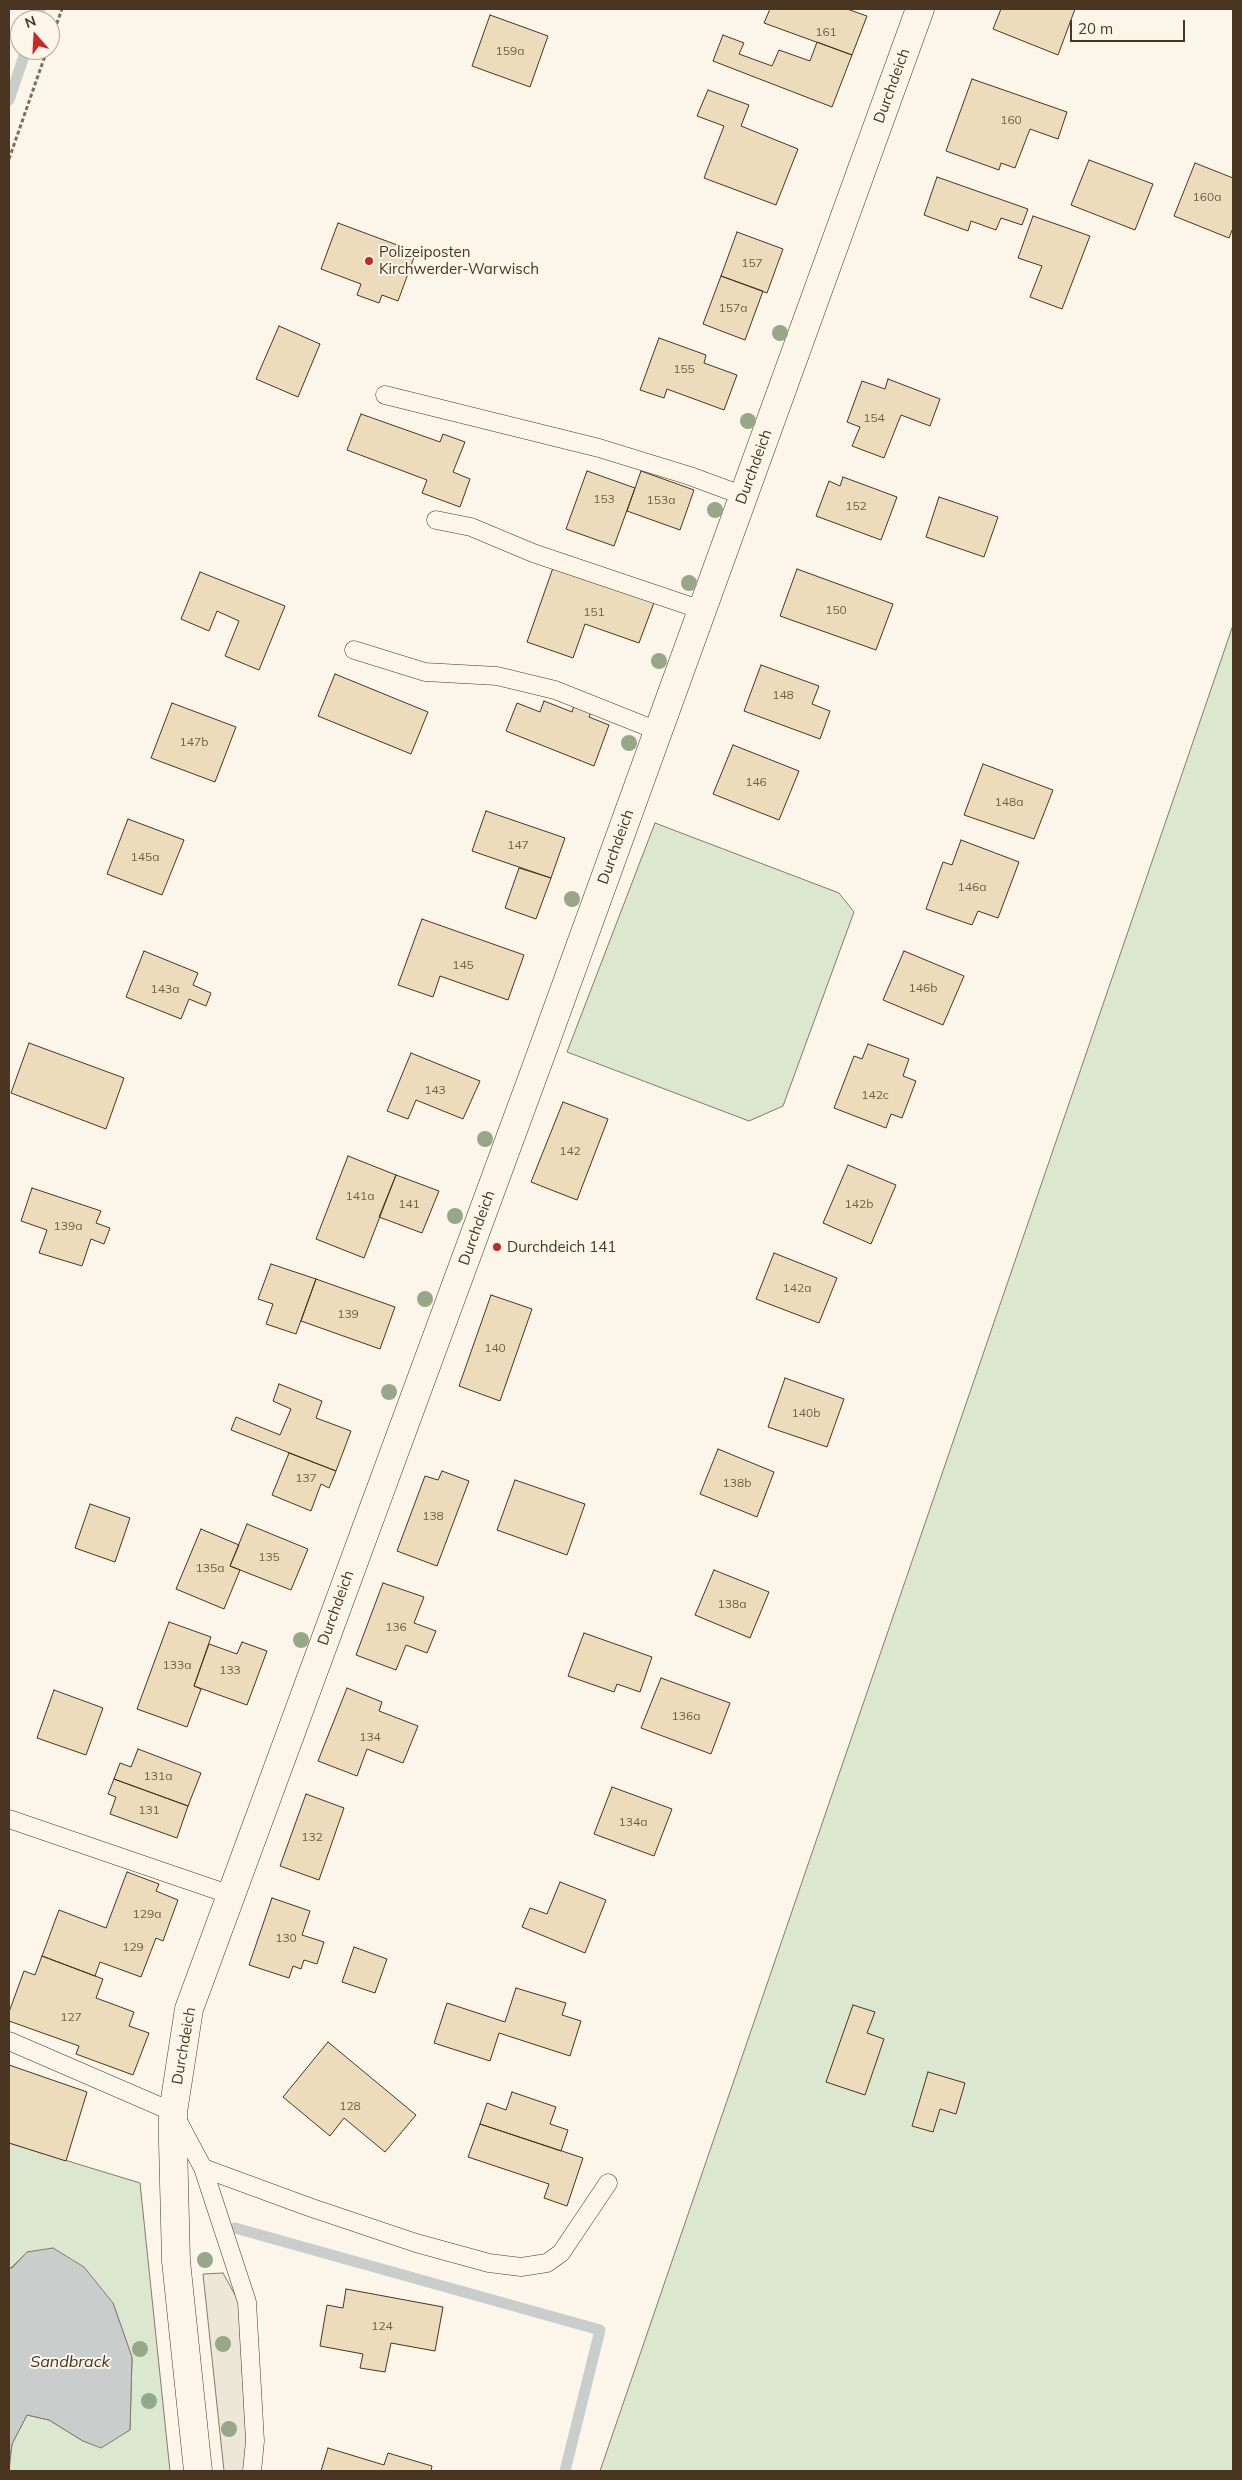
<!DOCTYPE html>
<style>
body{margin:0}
#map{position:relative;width:1242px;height:2480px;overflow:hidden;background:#fbf6e9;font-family:Mulish,sans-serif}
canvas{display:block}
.frame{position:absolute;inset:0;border:10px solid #4a3520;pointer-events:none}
.north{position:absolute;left:10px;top:10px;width:50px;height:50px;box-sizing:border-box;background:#fbf6e9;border:1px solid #b4a999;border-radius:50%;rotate:341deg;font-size:14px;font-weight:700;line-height:20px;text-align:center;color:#4a3520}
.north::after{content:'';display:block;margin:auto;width:18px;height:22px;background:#c62828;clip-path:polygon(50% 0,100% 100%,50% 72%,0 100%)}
.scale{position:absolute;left:1070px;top:20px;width:115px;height:22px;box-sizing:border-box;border:2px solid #4a3520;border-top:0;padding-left:6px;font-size:15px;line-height:18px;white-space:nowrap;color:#4a3520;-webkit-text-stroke:4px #fbf6e9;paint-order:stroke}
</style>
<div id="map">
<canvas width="1242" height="2480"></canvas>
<div class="frame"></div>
<div class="north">N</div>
<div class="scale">20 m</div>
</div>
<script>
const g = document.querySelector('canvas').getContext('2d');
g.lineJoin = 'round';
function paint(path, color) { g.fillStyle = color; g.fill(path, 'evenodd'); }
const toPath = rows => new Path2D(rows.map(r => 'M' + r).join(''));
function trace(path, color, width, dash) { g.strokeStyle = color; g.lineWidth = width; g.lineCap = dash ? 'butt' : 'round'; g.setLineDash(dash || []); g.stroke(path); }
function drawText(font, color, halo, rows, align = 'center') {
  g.font = font + ' Mulish,sans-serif'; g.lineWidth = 4; g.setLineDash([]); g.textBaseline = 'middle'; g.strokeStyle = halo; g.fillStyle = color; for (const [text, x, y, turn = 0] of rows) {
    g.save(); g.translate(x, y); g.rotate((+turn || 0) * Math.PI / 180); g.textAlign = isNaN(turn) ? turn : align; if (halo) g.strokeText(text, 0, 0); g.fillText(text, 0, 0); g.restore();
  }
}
const green = toPath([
 [1233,625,1233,2471,600,2471,1182,774,1233,625],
 [655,823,839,893,854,912,783,1106,749,1121,567,1052,655,823],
 [9,2143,140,2183,170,2471,9,2471,12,2444,27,2415,49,2420,83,2441,130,2430,132,2358,113,2303,27,2252,11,2268,9,2268,9,2143]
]);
paint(green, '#dce7d0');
trace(green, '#887966', 1);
const parking = toPath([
 [223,2273,239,2302,247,2441,244,2471,224,2471,203,2274,223,2273]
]);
paint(parking, '#ede7d9');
trace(parking, '#887966', 1);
const water = toPath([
 [53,2248,84,2267,113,2303,132,2357,130,2430,101,2448,83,2441,49,2420,27,2415,12,2444,9,2462,9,2268,12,2268,27,2252,53,2248]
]);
paint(water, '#c9cecd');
trace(water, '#887966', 1);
trace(toPath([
 [36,20,40,9],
 [9,100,26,50],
 [235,2228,600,2330,565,2471]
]), '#c9cecd', 11);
const building = toPath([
 [770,9,847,9,867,16,852,55,764,23,770,9],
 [1001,9,1075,9,1058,55,993,29,1001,9],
 [490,15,548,36,530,87,472,66,490,15],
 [723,35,744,43,739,54,772,66,779,50,810,61,817,42,852,55,832,107,713,61,723,35],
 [972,79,1067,112,1058,139,1030,129,1015,168,1001,163,999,170,946,151,972,79],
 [708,90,749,105,741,126,798,149,776,205,704,178,724,126,697,116,708,90],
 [1089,160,1153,184,1135,230,1071,205,1089,160],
 [1195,163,1233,178,1233,228,1229,238,1174,216,1195,163],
 [937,177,1028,209,1022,225,1001,218,996,230,971,221,968,231,924,215,937,177],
 [1033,216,1090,236,1062,309,1030,297,1042,266,1018,258,1033,216],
 [338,223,416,252,398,301,382,295,379,303,357,295,361,284,321,269,338,223],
 [737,232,783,249,767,293,721,276,737,232],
 [721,276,763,291,745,340,703,324,721,276],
 [279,326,320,344,298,397,256,379,279,326],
 [659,338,706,355,704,363,737,375,724,410,667,389,664,398,640,390,659,338],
 [888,379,940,399,930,426,901,415,884,458,852,446,860,427,847,422,862,381,885,389,888,379],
 [361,414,440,442,443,434,465,442,453,472,470,479,460,507,422,493,427,480,347,450,361,414],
 [587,471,635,488,614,546,566,529,587,471],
 [641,471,694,490,680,530,627,511,641,471],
 [843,477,897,497,881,540,816,516,829,481,840,486,843,477],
 [939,497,998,517,984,557,926,537,939,497],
 [554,565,655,600,639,643,585,624,573,658,527,642,554,565],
 [797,569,893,604,876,650,780,616,797,569],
 [200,572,285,606,259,670,225,656,239,621,217,611,209,631,181,619,200,572],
 [761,665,819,686,812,704,830,711,820,739,744,711,761,665],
 [335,674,428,712,411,754,318,716,335,674],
 [544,701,572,712,575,702,593,708,589,717,609,725,594,766,506,731,517,703,540,712,544,701],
 [172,703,236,727,215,782,151,758,172,703],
 [733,745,799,771,779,820,713,794,733,745],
 [983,764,1053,790,1034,839,964,815,983,764],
 [486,811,565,838,551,878,472,851,486,811],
 [128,819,184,840,162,895,107,874,128,819],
 [961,840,1019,862,998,918,978,911,972,925,926,909,943,862,952,865,961,840],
 [519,868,551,878,536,919,505,908,519,868],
 [422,919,524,955,508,1000,440,976,433,997,398,985,422,919],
 [144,951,198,973,193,985,211,993,206,1006,189,999,181,1019,126,997,144,951],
 [904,951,964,976,943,1025,883,1000,904,951],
 [29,1043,124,1078,106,1129,11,1093,29,1043],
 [868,1044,909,1059,903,1076,916,1081,902,1118,891,1114,886,1128,834,1108,854,1056,862,1059,868,1044],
 [411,1053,480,1081,463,1119,416,1100,408,1119,387,1111,411,1053],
 [563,1102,608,1119,577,1200,531,1182,563,1102],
 [348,1156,396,1175,364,1258,316,1239,348,1156],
 [848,1165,896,1185,871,1244,823,1223,848,1165],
 [396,1175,439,1191,422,1233,379,1217,396,1175],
 [32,1188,101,1211,96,1223,110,1228,104,1244,91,1239,82,1266,39,1253,47,1230,21,1221,32,1188],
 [774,1253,837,1278,819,1323,756,1299,774,1253],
 [271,1264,316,1279,296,1334,266,1324,273,1304,258,1299,271,1264],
 [316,1279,395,1307,380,1349,301,1321,316,1279],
 [491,1295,532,1309,500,1401,459,1386,491,1295],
 [785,1378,844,1399,827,1447,768,1427,785,1378],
 [279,1384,322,1401,316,1418,351,1431,336,1471,231,1430,236,1417,280,1435,291,1409,273,1401,279,1384],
 [718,1449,774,1472,757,1517,700,1494,718,1449],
 [289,1453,336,1471,329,1488,321,1484,311,1511,272,1495,289,1453],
 [442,1471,469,1481,437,1566,397,1551,425,1476,438,1480,442,1471],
 [515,1480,585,1504,567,1555,497,1530,515,1480],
 [90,1504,130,1518,115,1562,75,1548,90,1504],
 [247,1524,308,1549,291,1590,230,1566,247,1524],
 [201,1529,239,1545,230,1566,240,1570,224,1609,176,1589,201,1529],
 [714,1570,769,1592,750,1638,695,1615,714,1570],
 [383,1583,424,1597,414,1623,436,1631,427,1653,406,1645,396,1670,356,1655,383,1583],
 [169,1622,211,1637,194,1686,201,1689,187,1727,137,1709,169,1622],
 [584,1633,652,1657,640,1692,617,1684,614,1692,568,1676,584,1633],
 [242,1642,267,1651,247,1705,194,1686,209,1644,237,1654,242,1642],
 [661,1678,730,1703,711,1754,641,1728,661,1678],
 [347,1688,382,1702,379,1711,418,1726,403,1763,367,1749,357,1776,318,1761,347,1688],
 [54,1690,103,1708,86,1755,37,1738,54,1690],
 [138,1749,201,1773,188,1806,114,1779,120,1763,131,1767,138,1749],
 [114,1779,188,1806,177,1838,110,1814,116,1797,108,1794,114,1779],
 [612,1787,672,1809,654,1856,594,1834,612,1787],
 [306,1794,344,1808,319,1880,280,1866,306,1794],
 [127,1872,159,1884,156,1891,178,1900,163,1941,156,1938,141,1977,100,1962,95,1976,42,1956,59,1910,106,1928,127,1872],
 [560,1882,606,1900,585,1953,522,1927,530,1908,547,1914,560,1882],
 [272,1898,310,1911,302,1935,324,1942,317,1964,304,1960,301,1969,293,1966,289,1978,249,1965,272,1898],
 [354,1947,387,1959,375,1993,342,1982,354,1947],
 [42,1956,103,1979,96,1998,134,2012,129,2026,149,2033,133,2075,76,2054,79,2046,9,2021,9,2012,24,1971,35,1975,42,1956],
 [516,1988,566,2003,562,2015,581,2021,570,2056,499,2033,490,2061,434,2043,447,2003,505,2022,516,1988],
 [853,2005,875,2012,867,2033,884,2039,865,2095,826,2082,853,2005],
 [328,2042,416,2115,385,2152,344,2118,330,2136,283,2097,328,2042],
 [9,2065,87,2092,66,2161,9,2143,9,2065],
 [928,2072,965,2083,956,2114,940,2109,933,2132,912,2126,928,2072],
 [512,2092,556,2107,550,2124,568,2130,561,2151,480,2124,487,2103,506,2110,512,2092],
 [480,2124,583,2158,567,2206,544,2198,549,2184,468,2157,480,2124],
 [346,2289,443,2307,435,2351,391,2343,385,2372,360,2368,363,2354,320,2346,327,2305,343,2308,346,2289],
 [328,2448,384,2465,388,2453,432,2466,431,2471,321,2471,328,2448]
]);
paint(building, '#ecdcbc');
trace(building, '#4a3520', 1);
const lane = toPath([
 [385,395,599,448,690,476,744,496],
 [436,520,471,527,533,553,702,610],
 [354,650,425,672,497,676,555,690,658,731],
 [9,1819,231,1895],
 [9,2041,173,2112,203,2168,247,2302,255,2441,252,2471],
 [203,2168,309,2207,416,2243,489,2263,521,2267,547,2263,561,2253,608,2183]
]);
const secondary = toPath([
 [198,2471,176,2261,173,2143,173,2112,189,2009,540,1057,920,9]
]);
trace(lane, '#4a3520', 19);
trace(secondary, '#4a3520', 29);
trace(toPath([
 [50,42,62,9],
 [9,159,47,50]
]), '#7f6f5c', 3, [4, 2.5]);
trace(lane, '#fbf6e9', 18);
trace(secondary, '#fbf6e9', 28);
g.fillStyle = '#96a887';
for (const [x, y] of [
 [780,333],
 [748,421],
 [715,510],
 [689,583],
 [659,661],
 [629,743],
 [572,899],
 [485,1139],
 [455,1216],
 [425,1299],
 [389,1392],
 [301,1640],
 [205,2260],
 [223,2344],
 [140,2349],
 [149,2401],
 [229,2429]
]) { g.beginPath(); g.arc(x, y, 8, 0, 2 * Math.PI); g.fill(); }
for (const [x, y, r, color] of [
 [369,261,5,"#c62828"],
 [497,1247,5,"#c62828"]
]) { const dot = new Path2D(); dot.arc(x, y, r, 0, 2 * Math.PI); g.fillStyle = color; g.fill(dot); trace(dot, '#fbf6e9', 2); }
drawText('12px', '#725f47', null, [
 ["161",826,32],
 ["159a",510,51],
 ["160",1011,120],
 ["160a",1207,197],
 ["157",752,263],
 ["157a",733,308],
 ["155",684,369],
 ["154",874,418],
 ["153",604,499],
 ["153a",661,500],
 ["152",856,506],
 ["150",836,610],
 ["151",594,612],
 ["148",783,695],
 ["147b",194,742],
 ["146",756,782],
 ["148a",1009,802],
 ["147",518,845],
 ["145a",145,857],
 ["146a",972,887],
 ["145",463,965],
 ["146b",923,988],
 ["143a",165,989],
 ["143",435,1090],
 ["142c",875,1095],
 ["142",570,1151],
 ["141a",360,1196],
 ["141",409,1204],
 ["142b",859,1204],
 ["139a",68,1226],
 ["142a",797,1288],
 ["139",348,1314],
 ["140",495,1348],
 ["140b",806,1413],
 ["137",306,1478],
 ["138b",737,1483],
 ["138",433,1516],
 ["135",269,1557],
 ["135a",210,1568],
 ["138a",732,1604],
 ["136",396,1627],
 ["133a",177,1665],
 ["133",230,1670],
 ["136a",686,1716],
 ["134",370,1737],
 ["131a",158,1776],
 ["131",149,1810],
 ["134a",633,1822],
 ["132",312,1837],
 ["129a",147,1914],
 ["130",286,1938],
 ["129",133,1947],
 ["127",71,2017],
 ["128",350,2106],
 ["124",382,2326]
]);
drawText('15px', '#4a3520', '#fbf6e9', [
 ["Durchdeich",892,86,-70],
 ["Durchdeich",754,467,-70],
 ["Durchdeich",616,847,-70],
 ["Durchdeich",477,1228,-70],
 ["Durchdeich",336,1608,-70],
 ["Durchdeich",184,2046,-80]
]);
drawText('15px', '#4a3520', '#fbf6e9', [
 ["Polizeiposten",379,252],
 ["Kirchwerder-Warwisch",379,269],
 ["Durchdeich 141",507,1247]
], 'left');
drawText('italic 16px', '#4a3520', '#fbf6e9', [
 ["Sandbrack",70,2362]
]);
</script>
